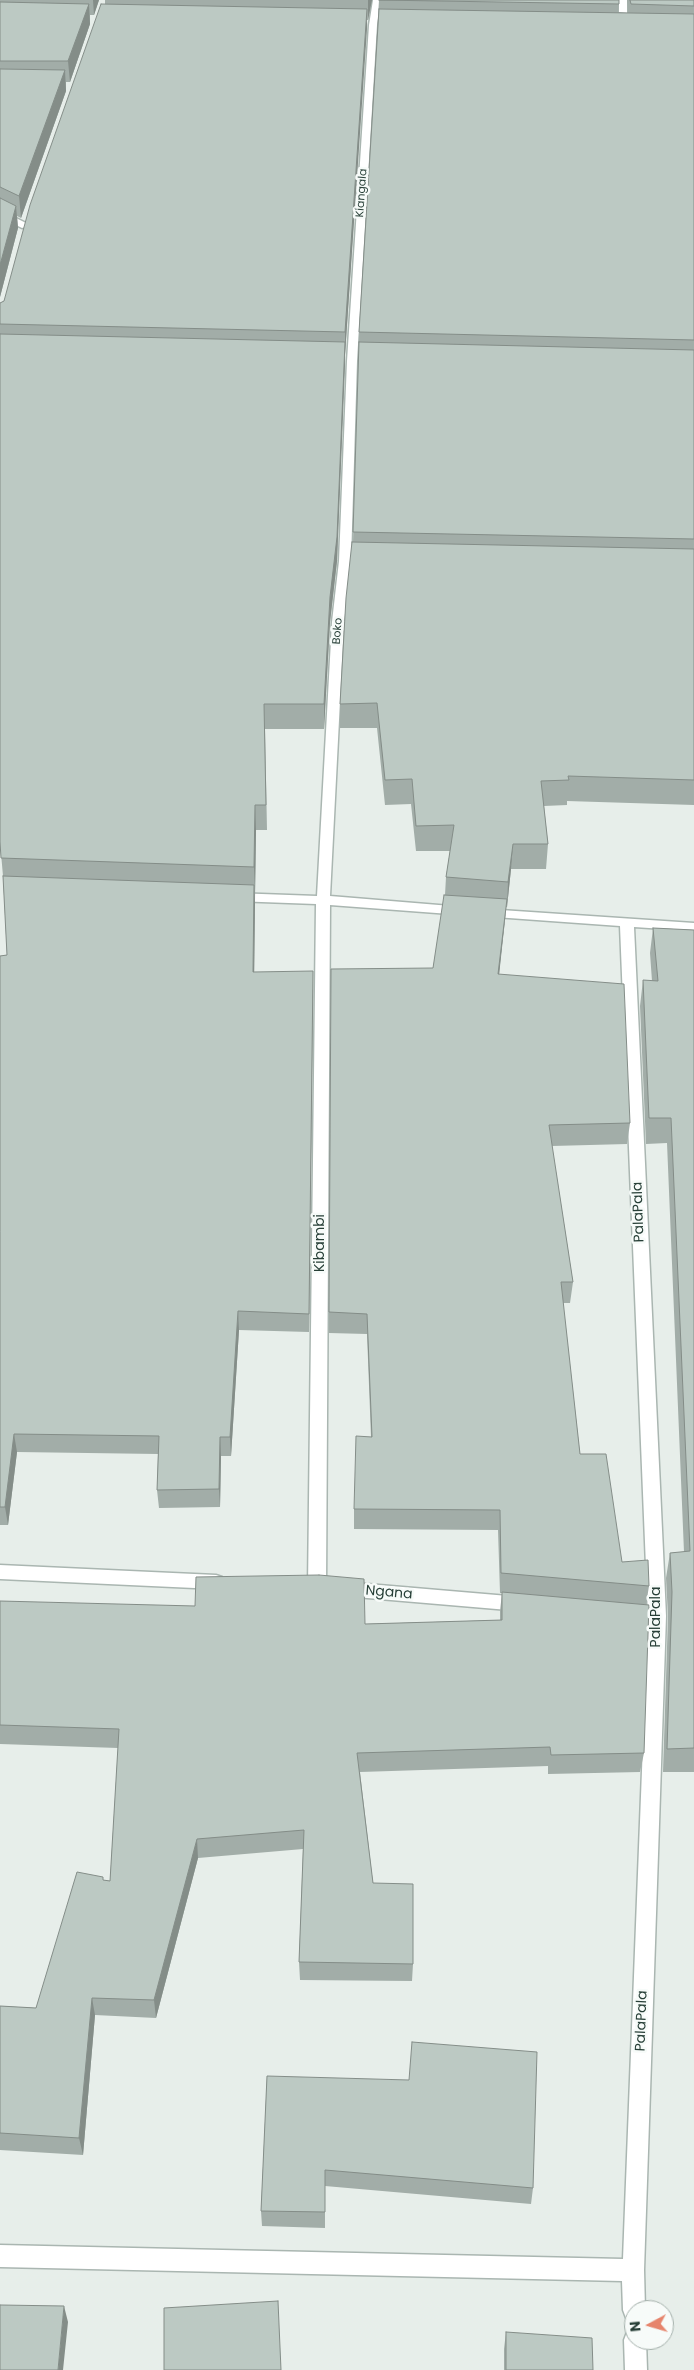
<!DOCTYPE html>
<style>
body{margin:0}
#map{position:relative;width:694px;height:2370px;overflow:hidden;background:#e7eeea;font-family:Poppins,sans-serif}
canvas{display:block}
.north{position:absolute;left:624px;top:2300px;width:50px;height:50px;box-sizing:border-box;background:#f7fbf9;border:1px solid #a4b0ab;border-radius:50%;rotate:264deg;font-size:14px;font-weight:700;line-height:20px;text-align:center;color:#273f37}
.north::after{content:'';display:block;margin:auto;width:18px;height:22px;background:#e6846c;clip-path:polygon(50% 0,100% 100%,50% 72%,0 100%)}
</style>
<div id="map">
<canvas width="694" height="2370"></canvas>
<div class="north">N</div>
</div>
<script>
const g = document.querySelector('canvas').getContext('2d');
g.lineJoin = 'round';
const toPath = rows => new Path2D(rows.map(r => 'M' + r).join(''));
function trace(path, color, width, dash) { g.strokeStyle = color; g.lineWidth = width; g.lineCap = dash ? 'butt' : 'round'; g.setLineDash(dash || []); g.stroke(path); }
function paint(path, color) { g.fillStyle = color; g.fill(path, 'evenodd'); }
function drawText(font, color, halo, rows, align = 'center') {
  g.font = font + ' Poppins,sans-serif'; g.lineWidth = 5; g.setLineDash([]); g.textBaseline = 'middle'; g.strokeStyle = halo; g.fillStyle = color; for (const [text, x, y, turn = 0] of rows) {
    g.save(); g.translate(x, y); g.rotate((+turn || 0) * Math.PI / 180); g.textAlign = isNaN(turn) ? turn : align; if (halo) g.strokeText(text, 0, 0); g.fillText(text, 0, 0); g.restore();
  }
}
const minor = toPath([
 [373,0,381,0,377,25,357,361,351,561,344,622,330,896,463,907,470,911,463,915,330,905,326,1586,323,1591,317,1593,311,1591,308,1586,316,904,234,901,227,897,234,893,317,896,332,622,339,561,347,361,369,25,373,0],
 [619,0,627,0,627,29,623,31,619,29,619,0],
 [0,210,28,224,30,226,22,228,0,217,0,210],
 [486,909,694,923,694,931,634,927,666,1616,644,2270,645,2310,634,2310,634,2321,626,2318,623,2310,622,2281,0,2267,0,2245,623,2259,648,1616,620,926,481,916,479,913,486,909],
 [0,1565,216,1575,222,1577,225,1582,222,1587,216,1589,0,1579,0,1565],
 [344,1582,520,1597,526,1599,529,1604,526,1609,520,1611,344,1596,338,1594,335,1589,338,1584,344,1582],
 [634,2329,634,2340,646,2340,647,2370,625,2370,624,2340,627,2332,634,2329]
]);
trace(minor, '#aab6b1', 3);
paint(minor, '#fff');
paint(toPath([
 [0,0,99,0,94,15,90,15,90,24,70,82,66,82,66,91,21,218,17,216,18,228,0,297],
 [105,0,372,0,368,20,367,20,345,355,337,561,330,622,324,729,265,729,267,830,256,830,254,972,313,990,309,1332,239,1330,231,1456,221,1456,220,1507,159,1508,157,1490,158,1454,17,1452,8,1525,0,1525,0,956,7,955,3,876,0,842,0,303,4,301,105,4],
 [379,0,619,0,618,12,628,13,627,0,694,0,694,805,567,801,567,805,544,806,548,844,546,869,511,869,507,907,506,907,499,974,630,1123,627,1144,552,1146,573,1282,570,1303,563,1303,580,1454,622,1562,649,1586,646,1605,644,1753,640,1772,548,1774,548,1766,360,1772,373,1883,413,1964,412,1981,300,1980,299,1962,303,1849,198,1858,156,2018,95,2015,83,2155,0,2150,0,2006,36,2008,104,1880,110,1881,118,1748,0,1744,0,1601,365,1624,500,1620,500,1611,502,1593,500,1593,498,1530,354,1529,354,1509,371,1437,367,1334,329,1333,329,1312,433,968,445,895,446,877,450,851,416,851,411,804,385,805,377,728,340,728,340,704,353,542,359,332],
 [653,928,694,930,694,1780,694,1772,663,1772,668,1616,666,1578,670,1553,684,1552,667,1143,646,1144,640,1006,643,980,652,981,650,953],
 [267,2076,533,2188,531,2204,325,2186,325,2228,262,2226,261,2211],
 [506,2332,593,2370,504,2370,504,2349]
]), '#a2ada8');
paint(toPath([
 [93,0,99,0,94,15],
 [368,0,372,0,368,20],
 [89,4,90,24,70,82,68,61],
 [367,9,367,29,345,355,345,332],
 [65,70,66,91,21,218,19,196],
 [16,206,18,228,0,297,0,265],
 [345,342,345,365,337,561,330,622,324,729,324,704],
 [255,805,256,830,255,892,254,867],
 [513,844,511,869,507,907,508,882],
 [254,885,255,904,254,991,253,972],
 [507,899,505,920,497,994,498,974],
 [313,971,313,990,309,1332,309,1314],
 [238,1311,239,1330,231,1456,230,1437],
 [14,1434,17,1452,8,1525,5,1507],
 [220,1437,221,1456,220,1507,219,1489],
 [197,1839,198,1858,156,2018,154,2000],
 [92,1998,95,2015,83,2155,79,2138],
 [64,2306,68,2322,63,2370,58,2370]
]), '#848d88');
const building = toPath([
 [379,0,619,0,619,4,379,0],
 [630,0,694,0,694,6,631,4,630,0],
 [0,2,89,4,68,61,0,61,0,2],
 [101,4,367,9,345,332,0,324,0,303,4,301,30,205,101,4],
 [379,9,694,14,694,340,359,332,379,9],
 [0,69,65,70,19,196,0,187,0,69],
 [0,198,16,206,0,265,0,198],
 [0,334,345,342,337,537,330,597,324,704,264,704,266,805,255,805,254,867,1,858,0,842,0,334],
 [359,342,694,350,694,539,353,532,359,342],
 [352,542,694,549,694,780,568,776,569,780,541,781,548,844,513,844,508,882,446,877,454,825,416,826,412,779,385,780,377,703,340,704,346,598,352,542],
 [3,876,254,885,253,972,313,971,309,1314,238,1311,230,1437,220,1437,219,1489,157,1490,159,1436,14,1434,5,1507,0,1507,0,956,7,955,3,876],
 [444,895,507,899,498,974,624,984,630,1123,549,1125,573,1282,561,1282,580,1454,606,1454,622,1562,648,1560,649,1586,501,1573,500,1510,354,1509,356,1436,372,1437,367,1314,329,1312,331,969,433,968,444,895],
 [653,928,694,930,694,1748,667,1749,672,1592,670,1553,690,1551,671,1118,649,1118,643,980,658,981,653,928],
 [319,1575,364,1579,365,1624,502,1620,502,1592,649,1605,644,1753,551,1755,550,1747,357,1753,373,1883,413,1884,413,1964,299,1962,304,1830,197,1839,154,2000,92,1998,79,2138,0,2133,0,2006,36,2008,77,1872,103,1877,103,1880,110,1881,119,1729,0,1725,0,1601,195,1606,196,1577,319,1575],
 [412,2042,537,2052,533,2188,325,2170,325,2212,261,2211,267,2076,409,2080,412,2042],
 [278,2301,281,2370,164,2370,164,2308,278,2301],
 [0,2305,64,2306,58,2370,0,2370,0,2305],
 [506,2332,592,2338,593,2370,506,2370,506,2332]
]);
paint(building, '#bcc9c3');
trace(building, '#848d88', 1);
drawText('11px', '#273f37', '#f7fbf9', [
 ["Kiangala",362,193,-86],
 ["Boko",338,631,-86]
]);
drawText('14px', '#273f37', '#f7fbf9', [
 ["PalaPala",639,1212,-92],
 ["Kibambi",320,1243,-90],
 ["Ngana",389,1593,5],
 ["PalaPala",656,1617,-90],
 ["PalaPala",642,2021,-88]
]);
</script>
